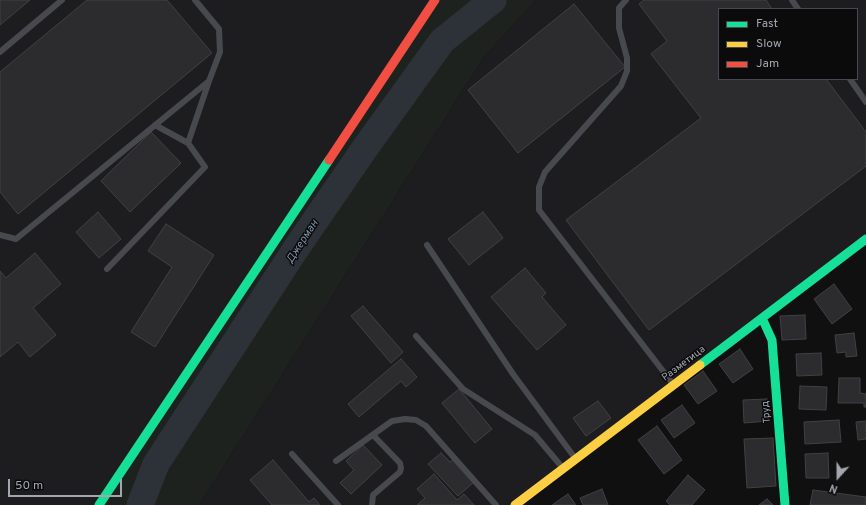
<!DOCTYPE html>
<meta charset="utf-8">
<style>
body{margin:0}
#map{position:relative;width:866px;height:505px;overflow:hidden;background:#101011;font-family:Overpass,sans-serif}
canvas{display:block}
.legend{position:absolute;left:718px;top:8px;width:140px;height:72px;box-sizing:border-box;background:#0b0b0c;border:1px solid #48494e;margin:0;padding:5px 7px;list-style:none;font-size:12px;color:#a3a6b0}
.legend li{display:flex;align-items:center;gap:8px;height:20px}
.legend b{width:20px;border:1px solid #48494e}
.north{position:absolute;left:818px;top:457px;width:40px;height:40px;-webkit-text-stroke:3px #0b0b0c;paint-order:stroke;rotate:201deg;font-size:11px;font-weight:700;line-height:16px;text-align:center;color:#a3a6b0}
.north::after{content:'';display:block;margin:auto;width:14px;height:18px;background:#a3a6b0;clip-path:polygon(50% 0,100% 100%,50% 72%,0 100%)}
.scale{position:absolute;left:8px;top:479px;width:114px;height:18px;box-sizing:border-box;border:2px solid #a3a6b0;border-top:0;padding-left:5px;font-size:12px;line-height:14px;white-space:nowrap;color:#a3a6b0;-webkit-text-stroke:3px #0b0b0c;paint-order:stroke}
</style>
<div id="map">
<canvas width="866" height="505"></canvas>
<ul class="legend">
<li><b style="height:5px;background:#16e098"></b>Fast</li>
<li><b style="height:5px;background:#ffcf43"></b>Slow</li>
<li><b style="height:5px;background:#f24e42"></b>Jam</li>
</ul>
<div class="north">N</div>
<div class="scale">50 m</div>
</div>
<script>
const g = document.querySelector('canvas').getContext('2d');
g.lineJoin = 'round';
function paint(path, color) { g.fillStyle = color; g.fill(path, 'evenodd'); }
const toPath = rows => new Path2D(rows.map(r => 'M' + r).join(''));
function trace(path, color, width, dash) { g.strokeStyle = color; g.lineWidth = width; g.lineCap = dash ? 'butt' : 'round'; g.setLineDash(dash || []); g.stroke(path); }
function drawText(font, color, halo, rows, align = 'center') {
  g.font = font + ' Overpass,sans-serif'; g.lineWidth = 3; g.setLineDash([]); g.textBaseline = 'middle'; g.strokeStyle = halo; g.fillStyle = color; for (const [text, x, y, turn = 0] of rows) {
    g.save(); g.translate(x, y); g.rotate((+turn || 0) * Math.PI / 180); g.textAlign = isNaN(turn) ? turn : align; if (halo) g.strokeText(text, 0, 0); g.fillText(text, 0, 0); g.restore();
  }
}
paint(toPath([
 [0,0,434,0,99,505,0,505],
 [536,0,866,0,866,239,515,505,199,505,484,57],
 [719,9,857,9,857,79,719,79]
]), '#1d1d1f');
paint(toPath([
 [434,0,536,0,484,57,199,505,99,505]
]), '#1d221e');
trace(toPath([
 [140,505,156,464,297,247,365,148,442,41,493,0]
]), '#2c3238', 27);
const building = toPath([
 [0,0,30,0,0,25,0,0],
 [87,0,167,0,212,53,18,214,0,192,0,72,87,0],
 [644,0,766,0,772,9,719,9,719,79,826,79,866,132,866,166,649,330,566,220,701,118,651,54,667,41,639,4,644,0],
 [574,4,625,67,518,153,468,90,574,4],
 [151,132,181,163,130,212,101,181,151,132],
 [98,212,121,239,99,258,76,232,98,212],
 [483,212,503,238,469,265,448,239,483,212],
 [166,224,214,255,155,347,131,332,172,267,148,251,166,224],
 [35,253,61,284,33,308,56,335,30,357,18,342,0,357,0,271,6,278,35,253],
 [525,268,546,293,542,297,566,325,537,350,491,297,525,268],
 [834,284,852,309,832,324,814,299,834,284],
 [363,306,403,352,391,363,351,316,363,306],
 [805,315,806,339,782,340,780,316,805,315],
 [854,333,857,356,846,357,846,352,837,353,835,335,854,333],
 [740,349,753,369,733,383,719,364,740,349],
 [821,353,822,375,797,376,796,354,821,353],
 [401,359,417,377,406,387,401,381,359,417,348,404,401,359],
 [703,371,717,391,698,404,684,385,703,371],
 [839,378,860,378,860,393,866,394,866,407,864,407,864,403,838,403,839,378],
 [800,386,827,387,826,410,799,409,800,386],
 [459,389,492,429,475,443,442,403,459,389],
 [767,399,768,421,744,423,743,400,767,399],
 [598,401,611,418,586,436,573,418,598,401],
 [682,405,695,423,674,438,661,420,682,405],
 [839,420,841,442,805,444,804,422,839,420],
 [866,421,866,439,858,440,856,422,866,421],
 [657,426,682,460,664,474,638,440,657,426],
 [773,438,776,486,747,488,744,439,773,438],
 [363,445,382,465,351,494,340,483,354,470,346,461,363,445],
 [441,453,450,462,453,460,474,482,458,496,428,464,441,453],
 [828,453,829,478,806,478,805,454,828,453],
 [273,460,309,502,314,498,320,505,272,505,250,480,273,460],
 [434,474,457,500,464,494,474,505,417,505,425,498,417,489,434,474],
 [688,475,705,490,692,505,670,505,666,501,688,475],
 [602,489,608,505,583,505,580,498,602,489],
 [813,490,866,497,865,505,810,505,813,490],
 [568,494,576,505,552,505,568,494],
 [767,499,773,505,759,505,767,499]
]);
paint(building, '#2c2c2e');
trace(building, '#404144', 1);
trace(toPath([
 [195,0,219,29,220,52,209,81],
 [626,0,619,8,619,28,627,58,627,71,621,86,545,172,539,187,539,210,673,384],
 [792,0,798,9],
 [0,52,62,0],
 [850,79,866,102],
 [155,125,188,143],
 [0,235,16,239,209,81,188,143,205,167,107,269],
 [427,245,513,374,575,458],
 [416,336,463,389,535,435,562,467],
 [292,454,338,505],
 [336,461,392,421,405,419,416,420,426,426,496,505],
 [372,505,373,495,400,472,401,468,400,463,373,435]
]), '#48494c', 6);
trace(toPath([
 [762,318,772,340,785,505],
 [700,365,866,239],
 [99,505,329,160]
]), '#16e098', 9);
trace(toPath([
 [515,505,700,365]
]), '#ffcf43', 9);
trace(toPath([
 [329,160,435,0]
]), '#f24e42', 9);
drawText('10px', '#a3a6b0', '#0b0b0c', [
 ["Разметица",684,364,-37],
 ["Труд",767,412,-95]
]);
drawText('italic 11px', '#7d91a8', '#0b0b0c', [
 ["Джерман",303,242,-57]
]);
</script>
